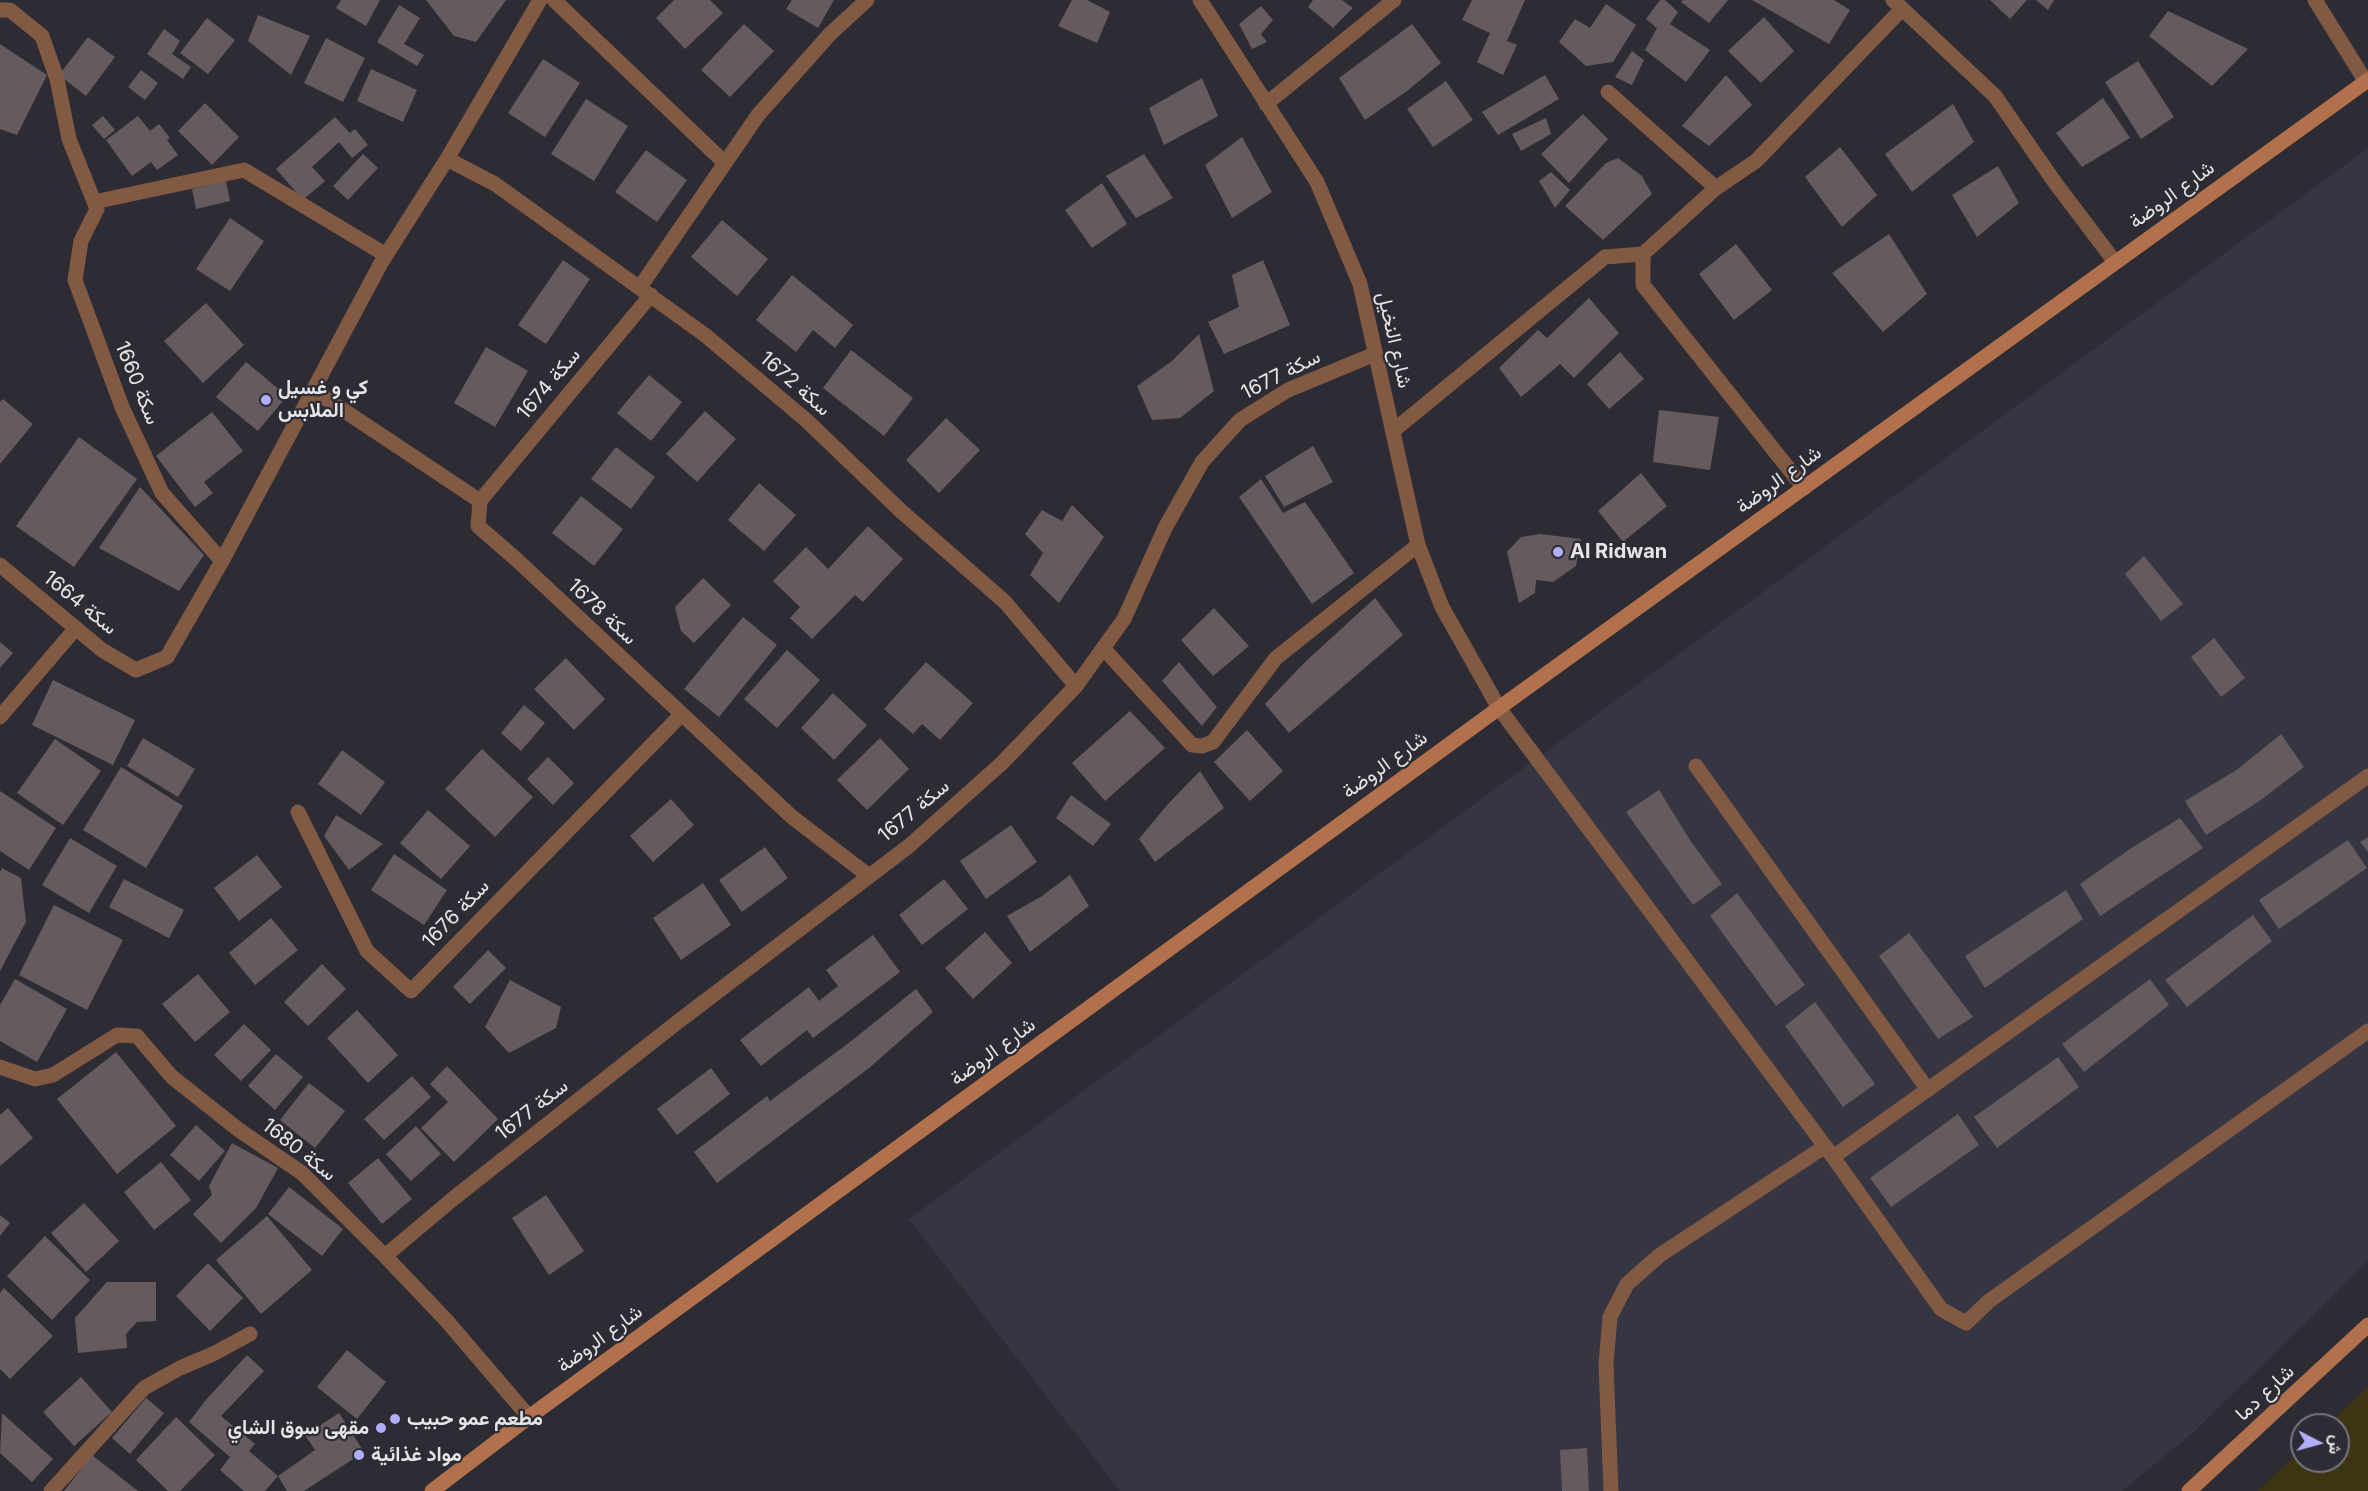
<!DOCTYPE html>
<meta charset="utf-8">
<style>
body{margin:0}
#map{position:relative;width:2368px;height:1491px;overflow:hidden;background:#2d2c34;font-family:Inter,Vazirmatn,sans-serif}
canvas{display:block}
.north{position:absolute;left:2290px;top:1413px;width:60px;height:60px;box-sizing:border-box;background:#2d2c34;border:2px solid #76767c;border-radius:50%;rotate:96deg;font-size:16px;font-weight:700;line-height:24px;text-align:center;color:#e4e4e9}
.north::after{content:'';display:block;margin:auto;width:21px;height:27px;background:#b0aefa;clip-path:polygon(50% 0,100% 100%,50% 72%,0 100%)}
</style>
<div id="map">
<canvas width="2368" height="1491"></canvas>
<div class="north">ش</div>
</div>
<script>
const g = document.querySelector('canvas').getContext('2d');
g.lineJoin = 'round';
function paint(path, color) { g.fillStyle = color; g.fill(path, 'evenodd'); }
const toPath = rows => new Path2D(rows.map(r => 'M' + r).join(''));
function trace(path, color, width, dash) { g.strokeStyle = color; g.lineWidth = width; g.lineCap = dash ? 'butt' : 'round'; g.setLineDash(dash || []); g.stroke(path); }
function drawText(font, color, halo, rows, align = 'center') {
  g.font = font + ' Inter,Vazirmatn,sans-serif'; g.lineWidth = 4.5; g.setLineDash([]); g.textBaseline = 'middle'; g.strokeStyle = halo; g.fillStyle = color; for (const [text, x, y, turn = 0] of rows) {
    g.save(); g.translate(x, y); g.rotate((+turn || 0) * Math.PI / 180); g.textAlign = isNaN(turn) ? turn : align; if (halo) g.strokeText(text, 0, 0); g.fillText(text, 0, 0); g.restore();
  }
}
paint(toPath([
 [2368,148,2368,1261,2194,1432,2122,1491,1120,1491,909,1219]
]), '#363542');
paint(toPath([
 [2368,1387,2368,1491,2257,1491,2302,1449,2302,1461,2338,1461,2338,1425,2328,1425]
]), '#3d3414');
paint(toPath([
 [341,0,380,0,366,26,336,8],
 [426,0,506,0,476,42,454,36],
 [674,0,710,0,723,13,685,49,656,18],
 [792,0,834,0,818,28,786,9],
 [1072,0,1087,0,1110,12,1097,43,1058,26],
 [1313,0,1342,0,1353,8,1333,28,1308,7],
 [1472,0,1525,0,1507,41,1517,45,1503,75,1477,62,1490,33,1462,20],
 [1660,0,1665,0,1678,12,1670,24,1710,50,1686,82,1645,50,1657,28,1646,19],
 [1683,0,1728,0,1709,23,1681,2],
 [1752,0,1834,0,1850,10,1829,44],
 [1990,0,2027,0,2010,19],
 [2036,0,2054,0,2048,10],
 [1606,4,1636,25,1613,62,1586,66,1559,42,1575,19,1590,28],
 [399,5,420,18,404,44,424,55,417,66,377,42],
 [1261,6,1273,20,1261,34,1267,42,1252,49,1239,24],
 [2168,11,2248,49,2212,86,2149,36],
 [258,15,310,36,291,75,248,41],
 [1764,17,1794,51,1761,83,1728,51],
 [207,18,235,40,208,74,180,53],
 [744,24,774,51,730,97,701,70],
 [1412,24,1441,63,1407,91,1365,120,1339,78],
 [164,29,180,41,172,54,191,67,183,79,147,54],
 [88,37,115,57,86,96,59,75],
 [326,38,365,58,343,102,304,83],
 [0,44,47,75,17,135,0,129],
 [1632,51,1644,60,1632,85,1615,77],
 [543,59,580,83,545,137,508,113],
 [2138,61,2174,117,2141,139,2105,82],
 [371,69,417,90,403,122,357,101],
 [141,70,158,83,145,100,128,87],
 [1545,75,1559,99,1498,135,1482,112],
 [1726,75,1752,105,1709,146,1682,126],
 [1202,78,1218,116,1164,145,1149,108],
 [1446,81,1473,120,1433,147,1407,109],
 [2103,98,2130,138,2082,167,2056,133],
 [586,99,628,126,594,181,551,154],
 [205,103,239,137,212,165,178,131],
 [1953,104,1974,142,1912,192,1885,154],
 [1583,114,1608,139,1569,183,1541,154],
 [103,116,115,130,104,139,92,125],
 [138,116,150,131,159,124,170,138,167,140,178,155,157,170,151,162,132,176,106,140],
 [335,117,350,133,355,129,368,145,352,158,339,142,312,167,325,181,303,200,276,169],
 [1546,118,1551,134,1521,151,1512,134],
 [1242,137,1272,192,1232,218,1205,165],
 [1840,147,1877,195,1842,227,1805,177],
 [646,150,687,180,657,222,615,192],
 [363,154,378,168,348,200,333,186],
 [1144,154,1173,198,1136,218,1106,176],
 [1618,158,1642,176,1652,194,1603,240,1565,206,1606,163],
 [1998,166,2019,203,1977,237,1952,195],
 [1551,172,1570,190,1555,208,1539,181],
 [226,181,230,201,196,209,192,189],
 [1102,183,1127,224,1092,248,1065,210],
 [230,218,264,241,230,291,196,269],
 [722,220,768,259,737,296,691,257],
 [1889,234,1927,294,1883,332,1832,273],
 [1736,244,1772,290,1734,320,1699,274],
 [563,260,590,279,546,344,518,325],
 [1263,260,1290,325,1224,354,1208,322,1239,307,1232,275],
 [792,275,853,325,835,348,813,330,796,352,756,320],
 [1589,298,1619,333,1574,378,1560,364,1521,397,1499,368,1538,330,1547,338],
 [206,303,244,345,203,383,164,341],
 [1199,334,1214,391,1180,418,1152,420,1137,386,1172,361],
 [486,347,528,371,495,427,454,403],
 [851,350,913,398,884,436,823,388],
 [1620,352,1644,379,1609,409,1587,384],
 [246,362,287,396,258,431,216,397],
 [649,375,682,402,651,441,617,413],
 [3,399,33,424,0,464,0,402],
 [1659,410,1719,417,1710,470,1653,462],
 [705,411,736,439,697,482,666,454],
 [212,412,243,451,204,482,213,493,195,507,156,456],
 [946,418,980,450,939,493,906,460],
 [79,437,137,479,74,567,16,526],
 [1313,446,1333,482,1284,507,1265,476],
 [616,447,655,477,631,509,591,479],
 [1641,473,1667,506,1623,542,1598,511],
 [1261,479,1283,513,1305,502,1354,573,1312,604,1239,497],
 [759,483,796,515,764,551,728,520],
 [140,487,204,555,179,591,99,548],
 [581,496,623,529,594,566,552,533],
 [1072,505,1104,537,1059,603,1030,575,1043,553,1025,534,1042,510,1062,521],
 [868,526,903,559,863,602,855,595,812,639,790,618,800,607,773,581,806,547,828,569],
 [1540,534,1581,539,1576,566,1553,582,1536,580,1535,593,1519,603,1507,552,1521,537],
 [2144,556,2183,604,2161,621,2125,574],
 [703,578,731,605,694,643,681,631,675,607],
 [1375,598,1403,635,1289,733,1265,704,1304,663],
 [1214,608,1249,646,1213,676,1181,640],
 [743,617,777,645,719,717,684,689],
 [2214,638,2245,678,2221,697,2191,657],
 [0,642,13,653,0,668],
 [787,650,820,680,777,728,744,699],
 [566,658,605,699,574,730,534,689],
 [926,662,973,703,940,740,922,724,913,734,884,709],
 [1179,662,1217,707,1202,726,1162,681],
 [53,680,135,720,113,765,32,725],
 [833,693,867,725,834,760,801,728],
 [524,705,545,723,521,751,501,733],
 [1130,711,1165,748,1105,801,1072,763],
 [1247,730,1283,771,1250,801,1214,762],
 [2281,734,2304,767,2258,802,2206,835,2185,801,2238,769],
 [143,738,195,769,178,797,127,766],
 [880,738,909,769,867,810,837,780],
 [55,739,101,771,63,825,17,793],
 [482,749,533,797,495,837,445,789],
 [342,750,385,782,361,815,318,784],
 [548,757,574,783,553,805,527,779],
 [121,767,183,806,146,868,83,830],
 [1200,771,1224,808,1155,862,1139,839,1168,804],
 [1659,790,1690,840,1722,884,1693,905,1626,812],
 [0,791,56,828,29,870,0,851],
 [1071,795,1111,824,1093,846,1056,818],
 [671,799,694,825,653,862,630,836],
 [428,810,470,846,441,879,400,843],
 [336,815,383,844,349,870,324,836],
 [2180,818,2203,848,2100,916,2080,884,2133,847],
 [1011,825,1037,862,986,899,960,861],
 [2368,837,2368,852,2360,842],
 [70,838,117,866,89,913,42,885],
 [2348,840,2367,868,2279,929,2259,900],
 [765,847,788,878,742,912,719,880],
 [394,854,447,890,424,925,371,890],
 [257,855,282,887,239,921,214,888],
 [2,868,21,878,26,922,0,971,0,872],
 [1070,875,1089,906,1030,952,1007,916,1042,896],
 [124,879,184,910,169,938,109,907],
 [944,879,968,909,922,945,899,915],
 [703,883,731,925,681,960,653,918],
 [2066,890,2083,919,1985,988,1965,956],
 [1737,893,1805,985,1776,1006,1710,916],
 [54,905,123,940,87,1010,19,975],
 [2253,915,2272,941,2187,1007,2165,980],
 [271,918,298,950,255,985,229,953],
 [985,932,1012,963,973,999,945,968],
 [1909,933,1973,1017,1938,1039,1879,956],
 [873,935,900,972,813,1038,807,1030,761,1066,740,1040,809,987,819,1001,838,986,826,970],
 [488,950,506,968,470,1004,453,987],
 [322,964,346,989,308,1026,284,1002],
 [198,974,230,1012,195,1042,162,1004],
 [15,979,67,1009,37,1062,0,1041,0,1005],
 [2150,979,2169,1005,2084,1072,2062,1044],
 [510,980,561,1007,556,1028,509,1053,485,1027],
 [916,989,933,1012,869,1068,717,1183,694,1152,767,1096,770,1101,850,1042],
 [1815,1002,1875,1084,1843,1107,1785,1026],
 [357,1010,398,1055,368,1083,327,1038],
 [244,1024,271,1050,241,1081,214,1055],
 [116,1052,176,1126,117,1174,57,1099],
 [276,1054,303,1077,275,1110,248,1086],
 [2058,1057,2079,1087,1997,1148,1974,1117],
 [447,1066,498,1119,454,1162,421,1128,448,1102,430,1084],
 [711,1068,730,1094,677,1135,657,1109],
 [412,1076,431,1097,384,1140,364,1119],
 [309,1083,345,1111,315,1148,280,1120],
 [8,1108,33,1138,0,1166,0,1115],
 [1958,1114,1979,1145,1891,1207,1870,1178],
 [196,1125,225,1151,199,1181,170,1155],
 [416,1126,441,1154,411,1181,386,1154],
 [232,1143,278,1168,256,1208,221,1243,193,1214,212,1195,209,1186],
 [378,1158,412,1199,382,1224,348,1183],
 [161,1162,191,1200,154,1230,124,1192],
 [289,1187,343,1229,322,1256,268,1214],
 [546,1195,584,1251,549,1275,512,1218],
 [84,1203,119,1241,86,1272,51,1233],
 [0,1215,10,1223,0,1236],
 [267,1216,312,1270,261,1314,216,1260],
 [45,1236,90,1280,52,1320,7,1276],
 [208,1263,243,1298,210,1331,176,1296],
 [107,1282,156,1282,156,1321,137,1322,126,1334,127,1348,78,1353,75,1318],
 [4,1288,53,1336,10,1379,0,1369,0,1293],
 [347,1350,386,1382,357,1419,317,1387],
 [247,1355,264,1371,221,1416,255,1444,249,1451,278,1476,315,1450,305,1435,339,1413,364,1452,304,1491,287,1491,278,1476,265,1491,244,1491,220,1470,230,1457,189,1422,205,1401],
 [81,1377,112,1412,74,1446,43,1412],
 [146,1398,164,1413,130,1454,112,1438],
 [2,1413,53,1459,32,1482,0,1453],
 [176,1417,215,1455,180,1491,168,1491,136,1460],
 [1587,1448,1589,1491,1562,1491,1560,1450],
 [92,1455,138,1491,64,1491]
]), '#655b5f');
trace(toPath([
 [554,0,725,163],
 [1893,0,1995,96,2056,184,2115,262],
 [2315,0,2366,82],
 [0,10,10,10,42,36,57,79,69,139,97,209,81,241,75,280,122,407,162,493,222,561],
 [1608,92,1716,188],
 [1266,104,1394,0],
 [447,159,495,184,705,335,806,420,901,511,1005,602,1076,686],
 [94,202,244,170,386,255],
 [1643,254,1643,285,1804,488],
 [640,287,758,115,830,34,867,0],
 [313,390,480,501,478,526,517,560,792,817,869,876],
 [1393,431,1605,257,1643,254,1716,188,1756,161,1902,9],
 [480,501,651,295],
 [0,565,102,650,136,670,167,657,222,561,381,263,447,159,540,0],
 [1103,648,1192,745,1202,746,1213,742,1276,658,1418,545],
 [1499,708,1833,1157,2368,776],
 [0,717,76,628],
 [1696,766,1928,1090],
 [298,812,367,951,411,991,682,714],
 [0,1067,35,1079,53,1075,117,1035,137,1036,172,1077,239,1130,302,1173,385,1256,446,1320,529,1417],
 [1833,1157,1941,1309,1966,1323,1989,1301,2368,1031],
 [385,1256,454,1198,675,1024,909,846,1002,763,1076,686,1124,619,1165,528,1202,462,1240,420,1288,390,1375,354],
 [51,1491,144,1388,180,1368,213,1354,250,1334],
 [1611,1491,1606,1364,1610,1317,1627,1284,1660,1255,1824,1147]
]), '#825a43', 15);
trace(toPath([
 [1200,0,1317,182,1360,284,1418,545,1442,607,1499,708]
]), '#825a43', 15);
trace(toPath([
 [432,1491,529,1417,1499,708,2368,80],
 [2189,1491,2368,1325]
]), '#b1714c', 15);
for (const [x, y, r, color] of [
 [266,400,6,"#b0aefa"],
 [1558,552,6,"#b0aefa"],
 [395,1419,6,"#b0aefa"],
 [381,1428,6,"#b0aefa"],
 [359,1455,6,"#b0aefa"]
]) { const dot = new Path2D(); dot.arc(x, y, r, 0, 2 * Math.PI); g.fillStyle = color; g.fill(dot); trace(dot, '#2d2c34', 2); }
drawText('20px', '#e4e4e9', '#2d2c34', [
 ["شارع الروضة",2172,195,-36],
 ["شارع النخيل",1394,340,77],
 ["سكة 1677",1281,375,-27],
 ["سكة 1660",137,383,68],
 ["سكة 1674",549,384,-50],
 ["سكة 1672",795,384,41],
 ["شارع الروضة",1779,480,-36],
 ["سكة 1664",80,603,39],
 ["سكة 1678",602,612,43],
 ["شارع الروضة",1385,765,-36],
 ["سكة 1677",914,811,-40],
 ["سكة 1676",456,914,-46],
 ["شارع الروضة",993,1052,-36],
 ["سكة 1677",532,1110,-38],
 ["سكة 1680",299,1150,38],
 ["شارع الروضة",600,1339,-36],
 ["شارع دما",2265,1393,-43]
]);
drawText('bold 20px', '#e4e4e9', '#2d2c34', [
 ["كي و غسيل",278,388],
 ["الملابس",278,411],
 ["Al Ridwan",1570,552],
 ["مطعم عمو حبيب",407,1419],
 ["مقهى سوق الشاي",369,1428,"right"],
 ["مواد غذائية",371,1455]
], 'left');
</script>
